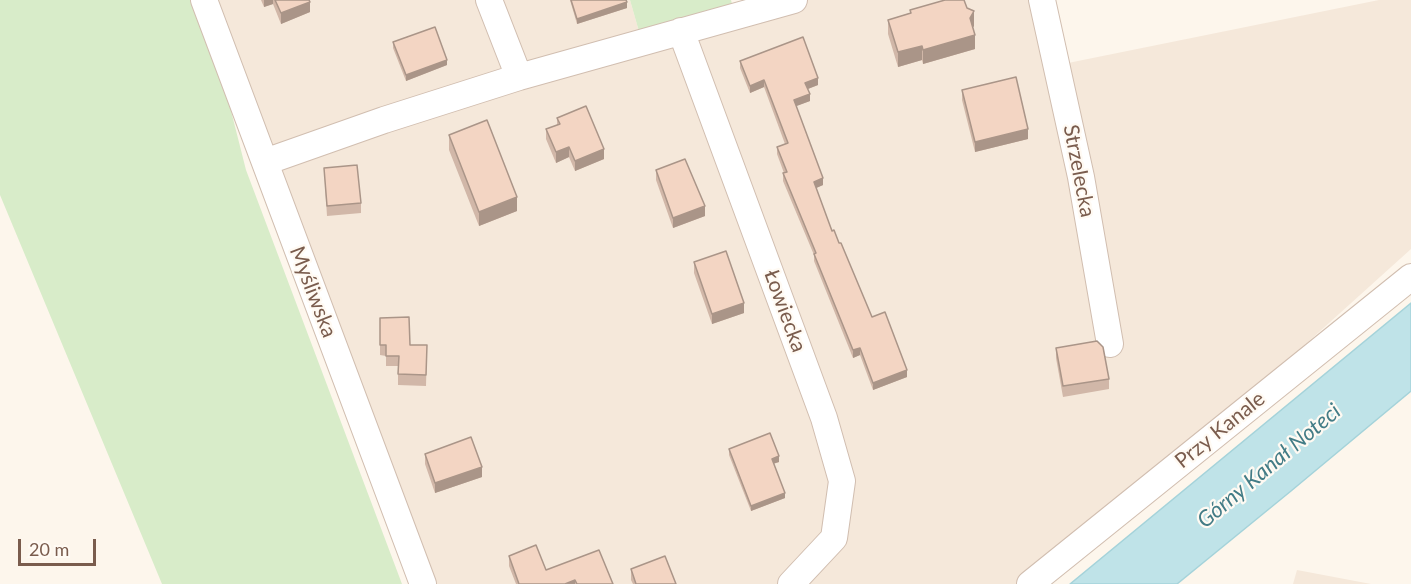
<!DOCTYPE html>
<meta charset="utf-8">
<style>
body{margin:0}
#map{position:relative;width:1411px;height:584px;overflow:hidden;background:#fdf6ec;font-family:Lato,sans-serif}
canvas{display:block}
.scale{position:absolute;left:18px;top:539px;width:78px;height:27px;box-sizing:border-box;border:3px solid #7a5c4d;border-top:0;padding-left:8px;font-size:18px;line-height:21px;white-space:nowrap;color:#7a5c4d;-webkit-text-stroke:4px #fffaf3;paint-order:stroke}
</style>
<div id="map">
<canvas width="1411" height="584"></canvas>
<div class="scale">20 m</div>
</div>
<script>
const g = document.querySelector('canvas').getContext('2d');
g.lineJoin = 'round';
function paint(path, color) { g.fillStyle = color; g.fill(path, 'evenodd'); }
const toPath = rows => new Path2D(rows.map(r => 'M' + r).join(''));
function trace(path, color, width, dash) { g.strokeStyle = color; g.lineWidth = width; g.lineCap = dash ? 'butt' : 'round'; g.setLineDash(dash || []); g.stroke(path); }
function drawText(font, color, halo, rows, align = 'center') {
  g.font = font + ' Lato,sans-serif'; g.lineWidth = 4.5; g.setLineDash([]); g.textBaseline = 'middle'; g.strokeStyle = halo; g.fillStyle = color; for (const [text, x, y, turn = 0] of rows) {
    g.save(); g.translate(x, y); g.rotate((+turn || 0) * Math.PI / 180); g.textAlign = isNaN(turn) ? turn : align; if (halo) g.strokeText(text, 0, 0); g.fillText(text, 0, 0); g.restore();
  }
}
paint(toPath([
 [204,0,630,0,642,42,795,0,1048,0,1068,63,1379,0,1411,0,1411,249,1134,499,1030,584,423,584],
 [1297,570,1371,584,1293,584]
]), '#f5e8da');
paint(toPath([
 [0,0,203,0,246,170,402,584,162,584,0,195],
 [630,0,731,0,734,11,642,42]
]), '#d8ecc9');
const water = toPath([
 [1411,303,1411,391,1291,491,1177,584,1070,584,1411,303]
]);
paint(water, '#bfe3e8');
trace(water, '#a5d3da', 1.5);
const minor = toPath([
 [204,0,423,584],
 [489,0,519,77],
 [1042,0,1081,177,1110,344],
 [681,31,824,418,842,481,834,538,791,584],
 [265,162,384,120,519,77,794,0],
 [1030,584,1411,277]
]);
trace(minor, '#d1beb0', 28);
trace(minor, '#fff', 26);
paint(toPath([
 [261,0,309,0,310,12,281,24,273,4,264,7],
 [570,0,626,0,627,8,577,24],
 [910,10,974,26,973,27,975,49,923,64,922,60,898,67,888,34,888,20,910,13],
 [393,42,447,65,406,81,393,48],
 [740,61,818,85,808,89,810,101,796,106,823,185,816,188,832,231,872,317,907,377,873,390,860,355,853,358,814,261,814,255,783,181,783,173,784,173,777,154,777,147,785,144,764,87,750,93,740,68],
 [962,90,1028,139,975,152,962,100],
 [557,118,604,159,575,171,569,157,556,163,546,139,546,129,557,125],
 [449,135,517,211,479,226,449,150],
 [324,168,361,203,361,213,327,216],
 [656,170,705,216,673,228,656,180],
 [694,262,744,313,712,324,694,273],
 [380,318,410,345,427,345,426,386,398,385,398,366,386,366,386,356,380,355],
 [1056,348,1109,379,1109,389,1063,397,1056,358],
 [729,449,779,462,773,464,785,498,751,511,729,455],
 [425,454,482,477,435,493,425,464],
 [509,556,546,570,613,584,516,584,509,566],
 [631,569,676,584,633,584,631,580]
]), '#d1b7a8');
paint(toPath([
 [264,0,273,0,273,4,264,7],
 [310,2,310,12,281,24,281,13],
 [627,2,627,8,577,24,577,19],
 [974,11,974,26,970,32,970,18],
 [975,35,975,49,923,64,923,50],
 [922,46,922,60,898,67,898,52],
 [447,60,447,65,406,81,406,75],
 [818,78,818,85,805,90,805,83],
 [764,80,764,87,750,93,750,86],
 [810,94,810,101,794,107,794,100],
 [1028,129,1028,139,975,152,975,142],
 [569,147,569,157,556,163,556,152],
 [604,149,604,159,575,171,575,161],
 [823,178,823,185,814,189,814,182],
 [517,197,517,211,479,226,479,212],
 [705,206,705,216,673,228,673,218],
 [744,303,744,313,712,324,712,314],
 [860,348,860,355,853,358,853,350],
 [907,370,907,377,873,390,873,383],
 [779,456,779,462,772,464,772,459],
 [482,467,482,477,435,493,435,483],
 [785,493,785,498,751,511,751,506],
 [575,580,575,584,565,584]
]), '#aa9588');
const building = toPath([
 [275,0,309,0,310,2,281,13,275,0],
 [571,0,626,0,627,2,577,19,571,0],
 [945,0,964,0,967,8,974,11,970,18,975,35,923,50,922,46,898,52,888,20,911,13,910,10,945,0],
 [435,27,447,60,406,75,393,42,435,27],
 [803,37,818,78,805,83,810,94,794,100,823,178,814,182,832,231,834,230,839,243,841,243,872,317,885,312,907,370,873,383,860,348,853,350,814,254,816,253,783,173,787,172,777,147,788,143,764,80,750,86,740,61,803,37],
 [1016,77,1028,129,975,142,962,90,1016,77],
 [586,106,604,149,575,161,569,147,556,152,546,129,560,124,557,118,586,106],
 [487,120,517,197,479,212,449,135,487,120],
 [685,159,705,206,673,218,656,170,685,159],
 [357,165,361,203,327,206,324,168,357,165],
 [726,251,744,303,712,314,694,262,726,251],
 [409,317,410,345,427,345,426,375,398,374,399,356,386,356,386,345,380,345,380,318,409,317],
 [1097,341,1103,347,1109,379,1063,386,1056,348,1097,341],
 [770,433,779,456,772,459,785,493,751,506,729,449,770,433],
 [471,437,482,467,435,483,425,454,471,437],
 [536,545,546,570,599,550,613,584,577,584,575,580,565,584,519,584,509,556,536,545],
 [665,556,676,584,636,584,631,569,665,556]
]);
paint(building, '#f3d5c3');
trace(building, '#aa9588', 1.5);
drawText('21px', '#7a5c4d', '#fffaf3', [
 ["Strzelecka",1079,171,79],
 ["Myśliwska",313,292,69],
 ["Łowiecka",785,311,70],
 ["Przy Kanale",1220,430,-39]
]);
drawText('italic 22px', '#437c86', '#fffaf3', [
 ["Górny Kanał Noteci",1269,466,-40]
]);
</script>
